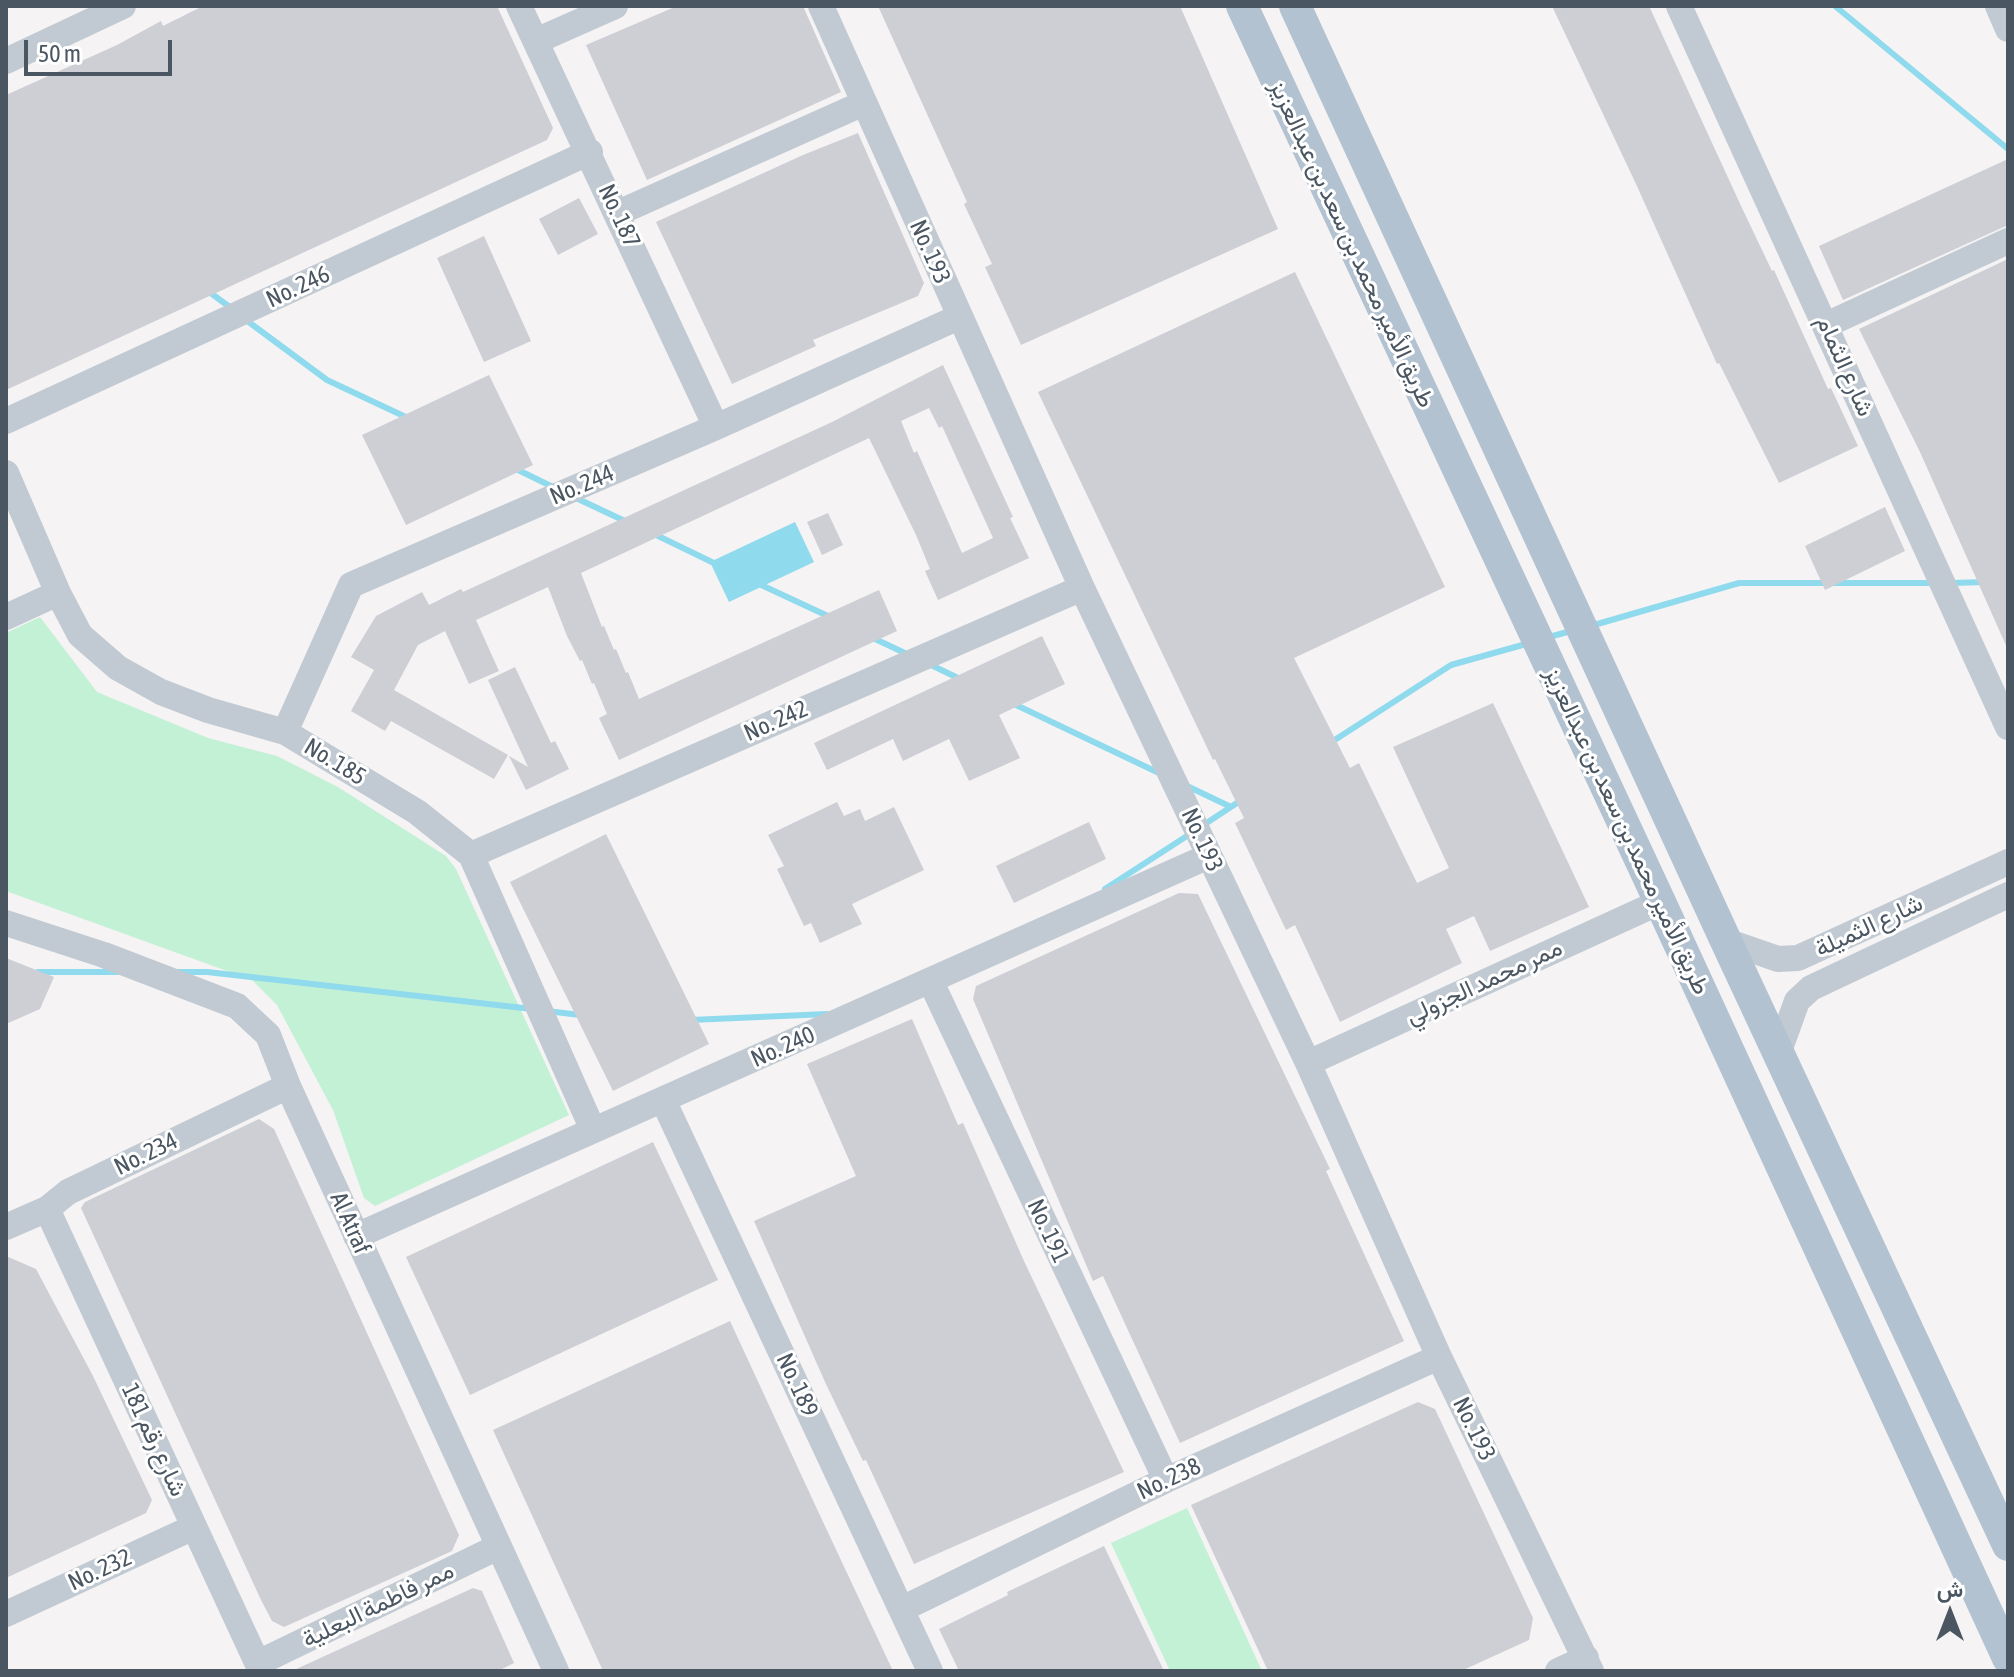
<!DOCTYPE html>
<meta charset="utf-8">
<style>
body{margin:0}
#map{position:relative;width:2014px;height:1677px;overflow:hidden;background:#f5f3f3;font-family:"Asap Condensed",Vazirmatn,sans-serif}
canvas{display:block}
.frame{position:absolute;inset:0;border:8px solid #4a5661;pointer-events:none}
.north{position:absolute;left:1910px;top:1573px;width:80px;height:80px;-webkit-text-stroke:6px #fff;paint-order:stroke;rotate:0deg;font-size:22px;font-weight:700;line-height:32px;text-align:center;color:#4a5661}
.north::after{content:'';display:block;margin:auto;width:28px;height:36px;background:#4a5661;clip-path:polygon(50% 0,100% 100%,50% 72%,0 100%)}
.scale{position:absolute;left:24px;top:40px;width:148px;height:36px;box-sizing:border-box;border:4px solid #4a5661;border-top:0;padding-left:10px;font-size:24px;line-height:28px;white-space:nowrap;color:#4a5661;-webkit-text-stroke:6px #fff;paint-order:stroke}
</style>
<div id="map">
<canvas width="2014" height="1677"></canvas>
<div class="frame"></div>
<div class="north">ش</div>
<div class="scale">50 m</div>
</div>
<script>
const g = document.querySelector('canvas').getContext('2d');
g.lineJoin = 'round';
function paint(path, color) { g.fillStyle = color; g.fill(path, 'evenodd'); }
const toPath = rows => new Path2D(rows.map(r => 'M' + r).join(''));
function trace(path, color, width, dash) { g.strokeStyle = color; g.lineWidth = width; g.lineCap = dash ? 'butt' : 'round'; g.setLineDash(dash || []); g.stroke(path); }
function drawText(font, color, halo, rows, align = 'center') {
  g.font = font + ' "Asap Condensed",Vazirmatn,sans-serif'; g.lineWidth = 6; g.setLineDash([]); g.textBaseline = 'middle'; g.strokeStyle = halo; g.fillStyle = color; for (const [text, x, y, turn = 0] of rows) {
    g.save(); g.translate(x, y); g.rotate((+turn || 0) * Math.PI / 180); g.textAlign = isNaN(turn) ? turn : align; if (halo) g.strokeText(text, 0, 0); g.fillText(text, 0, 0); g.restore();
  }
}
paint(toPath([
 [40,617,97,692,208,738,277,756,338,787,446,856,456,869,569,1115,375,1206,364,1198,333,1110,277,1005,252,980,6,891,6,633],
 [1187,1508,1262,1671,1170,1671,1111,1543]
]), '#c3f1d5');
paint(toPath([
 [795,522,814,562,729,602,710,562]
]), '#90daee');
trace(toPath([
 [1835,6,2008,149],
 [208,291,231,308],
 [246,320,327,380,410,419],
 [514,468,555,488],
 [576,498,627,522],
 [652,533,718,565],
 [757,583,830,617],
 [1952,583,1985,582],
 [1594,625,1739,583,1933,583],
 [1549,637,1571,631],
 [873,638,909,655],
 [927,663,960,679],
 [1014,704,1159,773],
 [1330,743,1451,665,1526,644],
 [1187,786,1231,807],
 [1202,826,1243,799],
 [1105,889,1190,834],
 [38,972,118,972],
 [178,972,207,972,532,1009],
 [547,1011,580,1015],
 [691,1020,827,1014]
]), '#90daee', 6);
paint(toPath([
 [203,6,497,6,553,128,547,140,6,390,6,95,117,45,161,21,163,26],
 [677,6,803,6,841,92,647,180,586,45],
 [878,6,1180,6,1278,229,1021,345,985,267,992,264,964,204,967,202],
 [1552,6,1649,6,1742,208,1772,271,1774,270,1828,389,1831,388,1858,446,1779,483,1719,363,1717,364,1636,184],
 [858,133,924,283,918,296,813,340,816,346,732,384,656,222,803,155],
 [2008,159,2008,225,1843,300,1819,246],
 [579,198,598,234,558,255,539,219],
 [484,236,531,341,484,362,437,258],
 [2008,259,2008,650,1920,452,1859,329],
 [1295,272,1445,587,1294,658,1350,768,1359,763,1417,883,1449,868,1393,747,1493,703,1589,907,1490,951,1474,916,1446,929,1462,963,1340,1022,1295,925,1286,930,1235,823,1244,818,1215,759,1213,760,1038,392],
 [943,365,1013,517,1010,518,1029,558,938,600,925,571,930,569,916,535,869,438,581,573,602,627,604,626,614,650,616,649,626,673,628,672,639,699,879,590,897,631,619,760,599,718,607,714,594,683,592,684,582,660,580,661,567,636,548,587,476,620,499,671,469,684,445,631,418,645,394,690,508,755,494,779,391,721,385,731,351,711,374,670,351,657,376,616,422,592,429,605,461,589,463,592,832,422],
 [929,408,939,428,942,426,993,538,962,553,917,451,914,453,901,421],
 [489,375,533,465,406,525,362,435],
 [1885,507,1905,551,1825,590,1805,546],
 [828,513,843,545,822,555,807,522],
 [1042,636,1065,684,999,715,1020,758,969,781,949,739,903,761,893,739,827,770,814,743],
 [515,667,551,743,555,741,569,769,526,790,509,756,528,767,488,680],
 [837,802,844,816,860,809,865,821,894,807,924,870,852,904,862,924,820,943,811,923,804,926,777,869,784,866,768,835],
 [1089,822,1106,859,1014,903,996,866],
 [606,834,709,1044,613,1091,510,882],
 [1179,893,1198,894,1330,1169,1326,1171,1404,1341,1180,1443,1103,1276,1093,1281,973,999,976,986],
 [6,958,54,977,40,1009,6,1024],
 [912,1019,958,1125,963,1123,1024,1261,1124,1472,914,1564,866,1460,863,1461,825,1382,754,1221,856,1176,807,1064],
 [259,1119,274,1129,459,1535,452,1551,284,1627,272,1621,261,1600,81,1208,85,1202],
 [653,1142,718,1280,470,1395,406,1257],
 [6,1256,36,1269,93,1376,152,1500,146,1513,6,1578],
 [730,1321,817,1509,893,1671,603,1671,583,1627,493,1430],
 [1418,1402,1435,1409,1533,1618,1529,1640,1461,1671,1268,1671,1191,1505],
 [1104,1546,1164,1671,959,1671,939,1629,1008,1595,1007,1592],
 [473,1588,482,1591,514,1663,498,1671,292,1671]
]), '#cdcfd5');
trace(toPath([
 [519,6,716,427],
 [821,6,1082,588,1308,1063,1439,1357,1591,1671],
 [1679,6,2008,727],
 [1998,6,2008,29],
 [536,41,615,6],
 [6,61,123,6],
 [618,213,864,103],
 [1826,325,2008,241],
 [6,421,590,152],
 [6,473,58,593,80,635,118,668,161,692,208,710,285,732,417,812,471,855,593,1130],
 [6,617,58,593],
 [285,732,351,585,716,427,959,317],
 [471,855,1082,588],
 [6,923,104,955,237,1006,268,1035,288,1086,556,1671],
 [1726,941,1778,959,1798,958,2008,862],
 [931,982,1166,1480],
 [1779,1051,1797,1001,1811,988,2008,895],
 [1308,1063,1660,902],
 [663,1100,930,1671],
 [47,1209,261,1671],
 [6,1227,47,1209,68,1192,288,1086],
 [356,1236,1209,856],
 [902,1609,1166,1480,1439,1357],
 [6,1614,194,1527],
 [258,1663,498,1547],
 [1558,1671,1586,1658]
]), '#c1cad2', 26);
trace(toPath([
 [1242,6,1660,902,2008,1658],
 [1295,6,1726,941,2008,1545]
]), '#b3c2d1', 32);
drawText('24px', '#4a5661', '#fff', [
 ["No. 187",619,216,65],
 ["طريق الأمير محمد بن سعد بن عبدالعزيز",1352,244,65],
 ["No. 193",930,252,66],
 ["No. 246",298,287,-25],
 ["شارع الثمام",1845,366,66],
 ["No. 244",582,485,-23],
 ["No. 242",776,721,-24],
 ["No. 185",335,762,31],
 ["طريق الأمير محمد بن سعد بن عبدالعزيز",1627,831,65],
 ["No. 193",1202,840,65],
 ["شارع الثميلة",1869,926,-25],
 ["ممر محمد الجزولي",1484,982,-25],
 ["No. 240",783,1047,-24],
 ["No. 234",146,1154,-26],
 ["Al Atraf",350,1223,66],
 ["No. 191",1048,1231,65],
 ["No. 189",797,1385,65],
 ["No. 193",1474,1429,64],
 ["شارع رقم 181",154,1440,65],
 ["No. 238",1169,1479,-25],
 ["No. 232",100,1570,-25],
 ["ممر فاطمة البعلية",378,1605,-26]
]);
</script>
